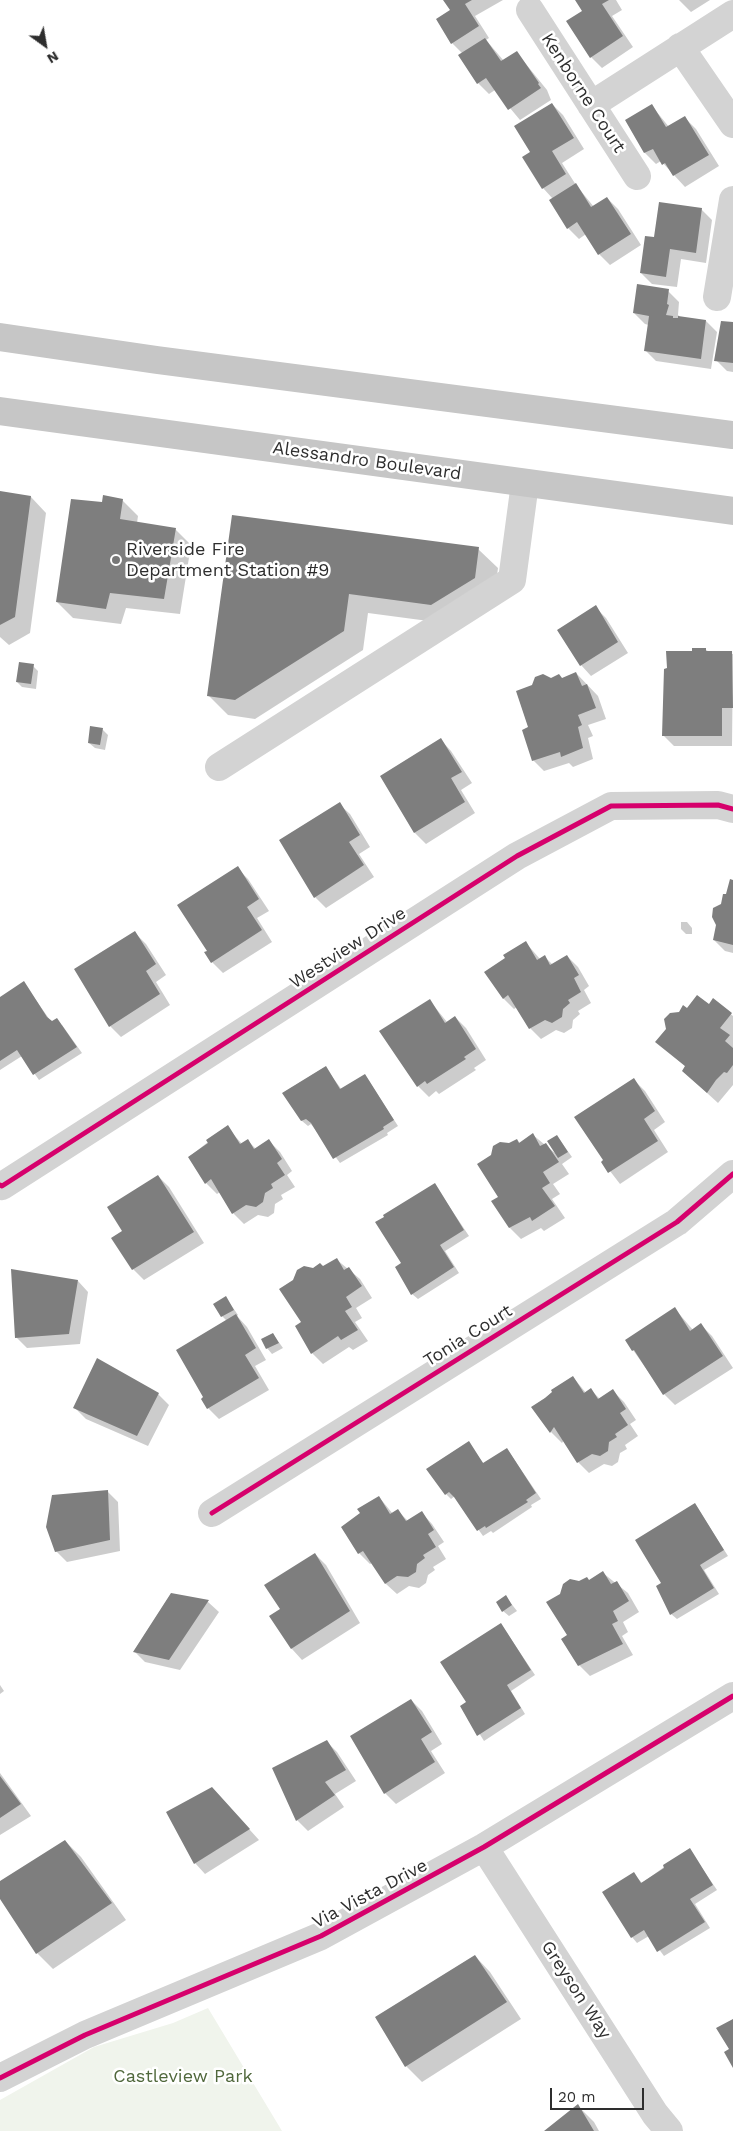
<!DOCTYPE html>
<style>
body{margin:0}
#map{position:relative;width:733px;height:2131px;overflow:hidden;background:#fff;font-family:"Work Sans",sans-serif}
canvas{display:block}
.north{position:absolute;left:20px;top:20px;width:50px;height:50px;-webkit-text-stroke:4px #fff;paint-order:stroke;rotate:148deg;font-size:14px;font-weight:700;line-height:20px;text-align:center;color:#2e2e2e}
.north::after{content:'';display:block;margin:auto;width:18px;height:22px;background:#2e2e2e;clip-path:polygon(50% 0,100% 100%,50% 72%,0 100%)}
.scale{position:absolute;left:550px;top:2088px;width:94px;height:22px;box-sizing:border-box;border:2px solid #2e2e2e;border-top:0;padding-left:6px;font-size:15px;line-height:18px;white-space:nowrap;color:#2e2e2e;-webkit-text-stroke:4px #fff;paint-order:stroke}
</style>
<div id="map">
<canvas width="733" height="2131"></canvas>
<div class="north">N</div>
<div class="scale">20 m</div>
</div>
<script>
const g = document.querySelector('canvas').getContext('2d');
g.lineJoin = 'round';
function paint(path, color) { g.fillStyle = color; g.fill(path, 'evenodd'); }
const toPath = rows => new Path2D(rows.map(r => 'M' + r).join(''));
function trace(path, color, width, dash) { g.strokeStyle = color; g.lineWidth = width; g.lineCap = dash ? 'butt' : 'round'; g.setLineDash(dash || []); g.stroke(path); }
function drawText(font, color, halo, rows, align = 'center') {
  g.font = font + ' "Work Sans",sans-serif'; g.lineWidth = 5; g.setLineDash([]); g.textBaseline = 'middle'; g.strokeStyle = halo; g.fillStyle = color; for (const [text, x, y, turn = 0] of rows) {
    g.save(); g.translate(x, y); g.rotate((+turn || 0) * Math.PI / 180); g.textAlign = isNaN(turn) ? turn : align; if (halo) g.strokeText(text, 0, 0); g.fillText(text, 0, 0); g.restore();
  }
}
paint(toPath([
 [208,2008,282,2131,0,2131,0,2100,94,2047,173,2023]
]), '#f0f4ec');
paint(toPath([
 [445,0,503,0,475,16,489,38,486,40,504,61,517,53,547,90,551,100,520,120,495,90,489,94,478,83,463,54,452,43,452,11],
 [577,0,616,0,622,10,612,16,633,47,602,68,591,57,584,11],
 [679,0,710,0,691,12],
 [552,104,563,115,584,149,562,163,576,185,594,207,607,198,618,209,641,245,610,265,599,254,586,234,579,239,568,228,553,199,543,188,532,153],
 [652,106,669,127,685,118,696,129,719,166,685,187,661,161,656,164,645,153,626,121],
 [701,209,712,220,706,263,681,259,677,287,652,284,641,273],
 [668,291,679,302,678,315,680,317,706,321,717,332,711,369,656,361,645,350,649,325,645,324,634,313],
 [722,322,733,324,733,372,727,371,716,360],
 [0,493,31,497,46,513,30,633,9,645,0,637],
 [122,500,138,516,137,523,175,529,191,545,180,614,126,608,121,624,73,618,57,602,103,503],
 [233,516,478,549,498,568,494,597,451,624,368,613,363,650,255,719,228,715,208,695],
 [595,607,606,618,628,653,591,676,581,665],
 [705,649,709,652,733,654,732,746,674,746,663,735,694,652],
 [33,666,38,671,36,689,22,687,17,682],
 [576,673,598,696,606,719,588,725,593,736,588,738,593,759,573,767,569,763,544,771,533,760,530,727,551,679,562,679],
 [102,729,108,735,105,750,95,748,89,743],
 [441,740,451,751,472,783,461,790,475,813,426,844,415,833,382,777],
 [339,804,350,814,370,847,359,854,374,877,326,908,315,897],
 [237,868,248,879,269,911,257,918,272,942,223,973,212,962,208,951],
 [733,881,733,953,725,951,714,940,722,905],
 [681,922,687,922,692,928,692,934,686,934,681,929],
 [135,933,146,944,166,975,156,982,170,1005,121,1037,110,1026],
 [526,943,540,959,544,956,553,965,567,956,578,967,589,986,584,990,591,1003,578,1011,580,1014,573,1020,572,1028,564,1033,556,1030,541,1039,530,1028,517,1007,514,1009,504,999,486,973],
 [24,983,52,1023,62,1025,82,1053,39,1080,22,1056,0,1070,0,998],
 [714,1000,733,1016,733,1085,718,1103,683,1071,686,1067,657,1042,687,1010,709,1005],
 [430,1001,447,1022,455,1017,466,1028,486,1060,474,1068,476,1070,439,1094,436,1091,429,1097,418,1086],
 [325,1067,342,1090,365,1075,398,1126,387,1133,388,1135,340,1163,311,1124,308,1126,302,1121,283,1093],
 [634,1080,645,1091,665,1122,654,1130,668,1152,620,1184,603,1162],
 [227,1127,242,1144,248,1141,256,1149,269,1141,280,1152,292,1171,287,1175,295,1187,281,1195,283,1199,275,1204,274,1213,268,1217,258,1215,244,1224,233,1213,220,1192,217,1194,206,1183,189,1157],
 [533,1135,555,1153,557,1136,572,1157,562,1164,569,1174,553,1184,560,1194,552,1199,565,1218,544,1231,541,1228,521,1239,510,1228,500,1198,509,1145,517,1140,520,1143],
 [158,1176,169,1187,204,1243,144,1280,133,1269,124,1232],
 [435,1185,469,1236,445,1251,459,1273,418,1299,412,1294,403,1264],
 [336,1259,360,1279,372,1298,356,1308,362,1318,355,1322,368,1341,353,1350,349,1347,323,1364,312,1353,303,1323,313,1269,323,1268],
 [78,1281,88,1292,80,1344,27,1348,16,1337],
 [226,1298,238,1315,237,1316,247,1327,266,1360,255,1366,269,1390,219,1419,208,1408,227,1321,222,1316],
 [675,1309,693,1330,701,1325,712,1336,733,1368,675,1405,664,1394,626,1340],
 [273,1334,283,1348,272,1354,267,1348],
 [573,1377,586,1393,591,1390,600,1399,613,1391,624,1402,636,1420,630,1424,638,1436,625,1445,627,1449,620,1453,618,1462,612,1466,604,1464,589,1473,578,1462,564,1440,562,1443,551,1432,533,1407],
 [158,1394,169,1405,148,1446,86,1419,75,1408],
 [468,1443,484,1464,507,1449,541,1499,531,1505,532,1507,493,1533,491,1531,483,1536,455,1496,451,1499,446,1494],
 [107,1491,118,1502,120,1551,67,1562,56,1551],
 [379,1497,393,1514,398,1511,408,1521,422,1513,432,1524,444,1542,438,1546,446,1559,433,1567,435,1570,428,1575,426,1583,419,1588,409,1586,397,1594,386,1584,372,1563,370,1564,359,1553,361,1513],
 [695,1504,728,1556,704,1570,719,1594,677,1619,671,1614,662,1584],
 [315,1554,326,1565,360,1623,302,1660,292,1649,281,1610],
 [603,1573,628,1593,639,1612,623,1622,628,1632,622,1636,633,1655,590,1676,579,1665,569,1635,579,1583,589,1581],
 [171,1594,208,1602,219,1612,180,1670,145,1662,134,1651],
 [506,1597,517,1611,509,1616,503,1611],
 [501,1624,535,1675,511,1691,525,1714,484,1741,462,1706,468,1703],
 [0,1685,4,1691,0,1694],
 [411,1700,422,1711,442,1744,431,1751,445,1773,396,1804,385,1793],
 [326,1741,337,1752,356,1781,335,1794,344,1807,308,1831,297,1820],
 [0,1773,31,1816,0,1835],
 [212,1788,259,1840,205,1874,195,1863],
 [65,1841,81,1857,126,1920,53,1969,37,1953,0,1897,0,1882],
 [689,1849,717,1890,695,1904,710,1928,664,1956,649,1936,637,1943,632,1937,604,1892,634,1874,642,1883],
 [475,1956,490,1972,521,2019,422,2082,406,2066,377,2018],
 [578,2106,594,2122,599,2131,546,2131]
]), '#0003');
paint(toPath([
 [443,0,472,0,465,4,479,26,451,44,436,19,450,10],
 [575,0,609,0,602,4,623,36,590,58,566,21,582,11],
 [485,38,501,61,517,51,539,83,538,84,541,88,508,110,486,78,477,84,458,55],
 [552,103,574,138,552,151,566,174,542,189,522,157,530,152,514,126],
 [652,104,666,127,685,116,709,155,673,176,665,163,662,165,653,149,644,153,625,120],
 [576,183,591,207,607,197,631,234,598,255,577,222,567,229,549,200],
 [659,202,702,208,696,253,670,249,666,277,640,273,645,236,654,237],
 [637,284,669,289,667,304,669,305,666,315,673,316,673,318,678,318,678,316,706,320,701,359,644,351,649,316,633,313],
 [721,321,733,322,733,363,714,361],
 [0,491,31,496,15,617,0,625],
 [103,495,123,499,120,519,176,528,164,599,110,593,106,609,56,602,71,499,102,502],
 [232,515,479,547,475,578,431,605,349,594,344,631,235,700,207,696],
 [596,605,618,642,580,666,557,630],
 [692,648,706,648,706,651,732,651,733,708,722,708,722,736,662,736,664,669,667,668,666,651,692,651],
 [19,662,34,664,31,684,16,682],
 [576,672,582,686,587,684,596,708,578,715,582,725,578,727,583,748,561,757,560,752,532,761,522,730,528,727,516,691,532,685,535,677,543,674,551,678,559,674,562,678],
 [90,726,103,728,100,745,88,743],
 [441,738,462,772,451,778,465,802,414,833,380,776],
 [340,802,360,835,349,842,364,865,314,898,279,840],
 [238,866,259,899,247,907,262,930,211,963,204,952,207,951,177,905],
 [730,879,733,880,733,945,713,940,716,925,712,917,713,908,721,904,723,894,726,894],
 [135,931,156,964,146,971,160,994,109,1027,74,969],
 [526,941,537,960,545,955,550,965,567,955,579,975,574,978,581,992,568,1000,570,1003,563,1009,562,1017,552,1023,545,1020,529,1029,508,995,503,999,484,972,505,958,503,955],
 [24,981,47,1017,52,1021,57,1018,77,1047,33,1075,17,1050,0,1061,0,997],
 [697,995,709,1004,713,998,732,1013,720,1028,730,1035,725,1041,733,1048,733,1065,727,1073,724,1072,716,1080,707,1093,682,1071,685,1066,655,1042,666,1029,664,1019,670,1013,679,1012,683,1005,687,1008],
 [430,999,445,1023,455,1016,476,1049,464,1057,466,1059,427,1084,425,1081,417,1087,379,1031],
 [326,1066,340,1089,365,1074,394,1120,383,1127,384,1129,333,1159,311,1123,306,1119,301,1121,282,1093],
 [634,1078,655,1111,644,1119,658,1141,608,1173,601,1162,603,1160,574,1117],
 [228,1125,240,1144,248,1139,254,1149,269,1139,282,1159,277,1163,285,1175,271,1184,273,1188,265,1193,263,1202,256,1207,246,1205,232,1214,211,1179,205,1184,188,1157,208,1143,206,1140],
 [533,1133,540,1146,546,1143,559,1162,543,1172,550,1183,542,1188,555,1206,532,1221,530,1217,509,1228,491,1201,498,1197,477,1164,491,1155,493,1146,500,1142,509,1143,517,1139,519,1143],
 [557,1135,568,1152,558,1158,547,1141],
 [158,1175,194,1232,132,1270,111,1238,122,1231,107,1207],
 [435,1183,464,1230,440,1245,454,1267,411,1295,395,1267,401,1263,375,1222,384,1217,383,1215],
 [337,1258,344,1270,349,1267,362,1286,346,1297,352,1307,345,1311,358,1330,341,1340,338,1336,311,1354,295,1326,301,1322,279,1289,293,1280,297,1270,304,1266,313,1268,320,1263,323,1266],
 [11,1269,78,1280,69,1334,15,1338],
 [226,1296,234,1310,221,1317,213,1304],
 [675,1307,690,1331,701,1323,723,1356,663,1395,634,1350,632,1351,625,1340],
 [236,1314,256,1348,245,1355,259,1378,207,1409,201,1399,203,1397,176,1350],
 [273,1333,279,1343,266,1349,261,1339],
 [97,1358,159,1393,137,1436,73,1408],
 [573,1376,584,1393,591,1388,598,1399,613,1389,626,1409,620,1413,628,1425,615,1434,617,1437,609,1442,608,1451,600,1456,592,1454,577,1463,554,1427,550,1433,531,1407,545,1398,552,1392,551,1390],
 [469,1441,483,1463,507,1448,536,1493,526,1500,528,1502,486,1528,485,1526,477,1531,454,1497,449,1492,445,1495,426,1469],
 [108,1490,110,1540,55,1552,46,1527,52,1495],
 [379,1496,390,1514,398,1509,406,1521,422,1511,434,1530,428,1534,436,1547,423,1555,425,1558,417,1564,416,1572,408,1577,397,1576,385,1584,363,1551,358,1554,341,1527,360,1513,357,1509],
 [695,1503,724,1550,700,1565,714,1588,670,1615,656,1586,661,1583,635,1540],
 [315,1553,350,1611,291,1649,269,1616,280,1609,264,1585],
 [603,1571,611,1584,617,1581,629,1601,613,1611,618,1621,612,1624,623,1644,578,1666,561,1639,567,1635,546,1602,560,1594,563,1584,570,1579,579,1581,587,1577,589,1580],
 [171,1593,209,1600,169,1660,133,1652],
 [506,1595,512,1605,502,1612,496,1602],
 [501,1623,531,1670,507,1685,521,1708,477,1736,460,1706,466,1702,440,1662],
 [411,1699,432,1732,421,1739,435,1762,384,1794,350,1736],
 [327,1740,346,1770,325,1782,335,1795,296,1821,272,1768],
 [0,1776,21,1804,0,1818],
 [212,1787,250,1829,194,1864,166,1812],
 [65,1840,112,1903,36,1954,0,1899,0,1881],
 [690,1848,713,1885,690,1899,705,1922,657,1952,644,1930,631,1938,602,1892,634,1872,641,1883,664,1868,663,1865],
 [475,1955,507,2002,405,2067,375,2017],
 [733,2019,733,2068,724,2052,729,2049,716,2028],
 [578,2104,594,2131,544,2131]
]), '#7e7e7e');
trace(toPath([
 [530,10,637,176],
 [680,47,733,124],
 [591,105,733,14],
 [717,297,733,200],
 [219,767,512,580,525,483],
 [0,1185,2,1186,517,856,611,806,718,805,733,809],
 [212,1513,677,1222,733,1174],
 [484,1847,655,2114,669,2131],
 [0,2078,85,2035,321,1936,484,1847,733,1696]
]), '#d3d3d3', 28);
trace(toPath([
 [0,337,157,360,733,435],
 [0,411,733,511]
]), '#c6c6c6', 28);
trace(toPath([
 [0,1185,2,1186,517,856,611,806,718,805,733,809],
 [212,1513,677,1222,733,1174],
 [0,2078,85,2035,321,1936,484,1847,733,1696]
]), '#d6006c', 5);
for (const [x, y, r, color] of [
 [116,560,5,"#777"]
]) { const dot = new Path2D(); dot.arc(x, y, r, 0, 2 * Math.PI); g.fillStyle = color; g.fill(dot); trace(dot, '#fff', 2); }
drawText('18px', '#2e2e2e', '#fff', [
 ["Kenborne Court",583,93,57],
 ["Alessandro Boulevard",367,461,8],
 ["Westview Drive",348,948,-33],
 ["Tonia Court",468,1336,-32],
 ["Via Vista Drive",370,1894,-28],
 ["Greyson Way",576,1990,57]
]);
drawText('18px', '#2e2e2e', '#fff', [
 ["Riverside Fire",126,550],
 ["Department Station #9",126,571]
], 'left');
drawText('18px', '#50683c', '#fff', [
 ["Castleview Park",183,2077]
]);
</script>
